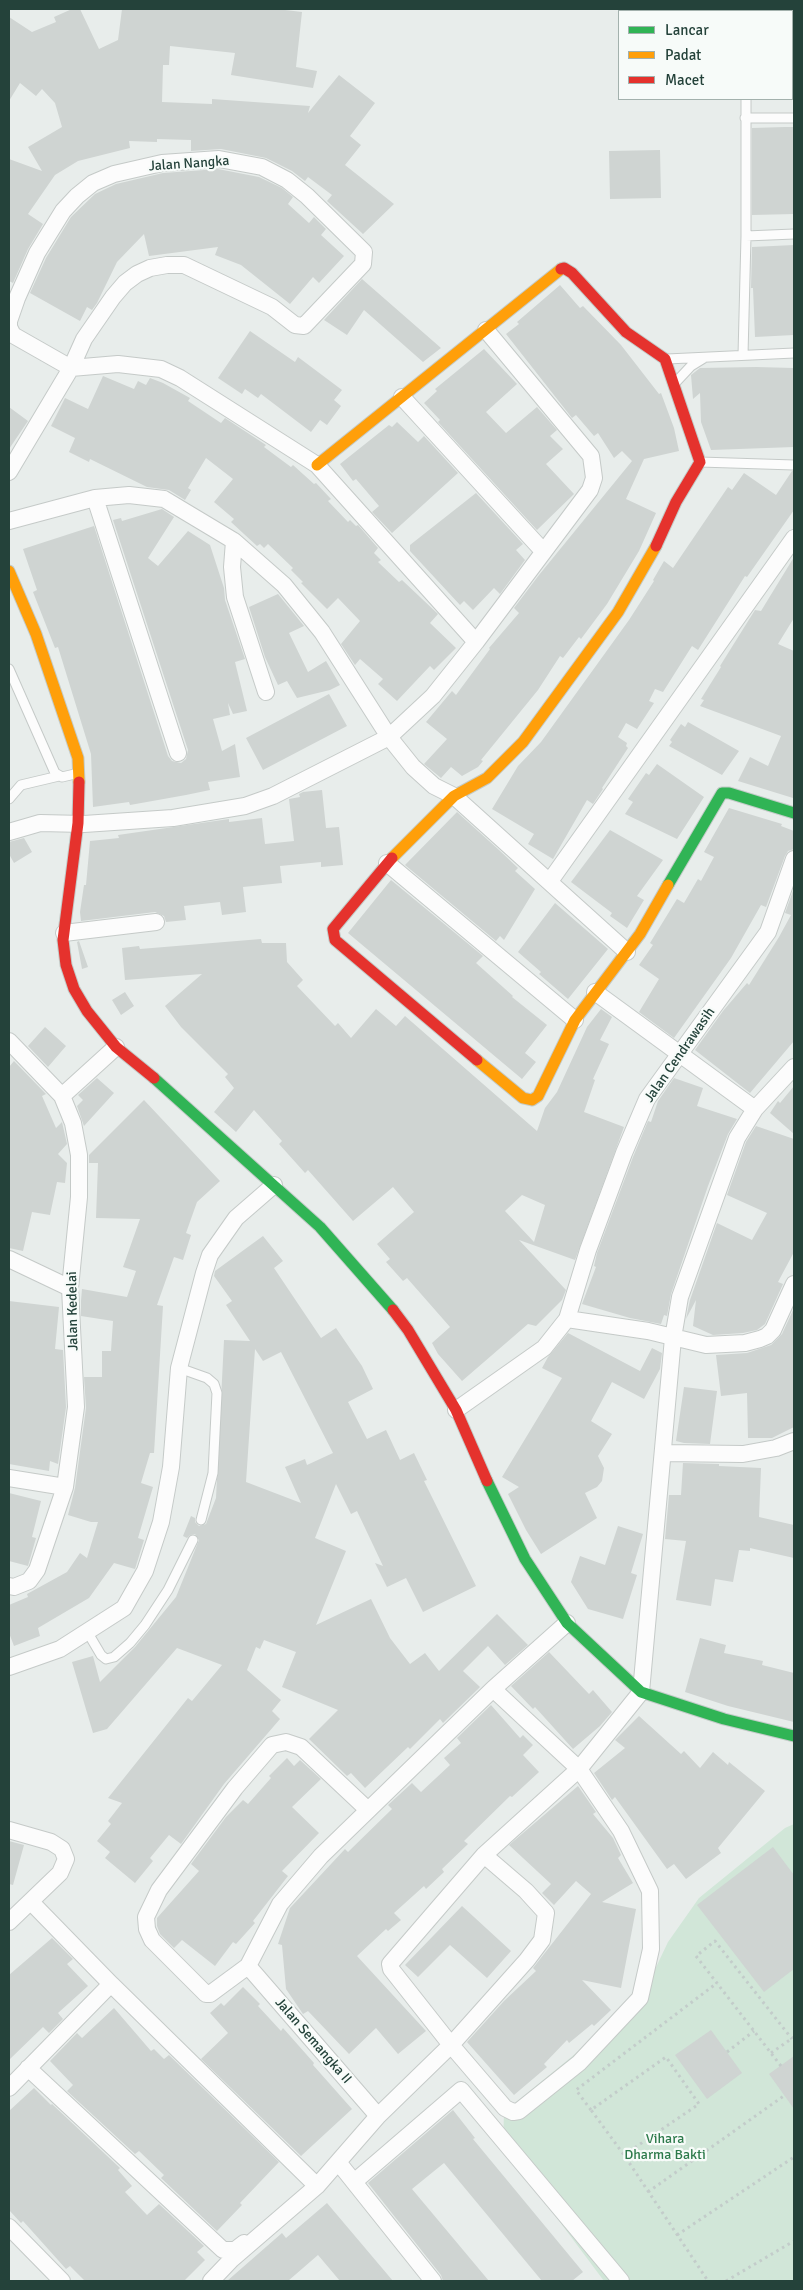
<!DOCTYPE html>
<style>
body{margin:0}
#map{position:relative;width:803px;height:2290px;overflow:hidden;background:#e8edeb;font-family:Signika,sans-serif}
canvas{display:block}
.frame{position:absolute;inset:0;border:10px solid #24423a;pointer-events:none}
.legend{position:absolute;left:618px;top:10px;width:175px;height:90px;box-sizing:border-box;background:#f7fbf9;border:1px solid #a3b1ad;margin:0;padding:6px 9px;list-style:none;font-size:15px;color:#24423a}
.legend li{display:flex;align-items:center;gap:10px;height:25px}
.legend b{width:25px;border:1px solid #a3b1ad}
</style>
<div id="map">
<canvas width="803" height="2290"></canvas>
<div class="frame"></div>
<ul class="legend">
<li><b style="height:6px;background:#30b455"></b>Lancar</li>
<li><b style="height:6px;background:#ff9f0a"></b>Padat</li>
<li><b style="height:6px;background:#e5322d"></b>Macet</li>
</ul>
</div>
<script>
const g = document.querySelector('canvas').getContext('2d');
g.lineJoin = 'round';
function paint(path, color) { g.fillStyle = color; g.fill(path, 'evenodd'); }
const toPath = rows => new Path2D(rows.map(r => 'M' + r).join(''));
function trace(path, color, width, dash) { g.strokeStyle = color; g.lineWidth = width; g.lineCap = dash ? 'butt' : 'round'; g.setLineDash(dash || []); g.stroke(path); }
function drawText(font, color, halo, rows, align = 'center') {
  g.font = font + ' Signika,sans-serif'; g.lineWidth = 4.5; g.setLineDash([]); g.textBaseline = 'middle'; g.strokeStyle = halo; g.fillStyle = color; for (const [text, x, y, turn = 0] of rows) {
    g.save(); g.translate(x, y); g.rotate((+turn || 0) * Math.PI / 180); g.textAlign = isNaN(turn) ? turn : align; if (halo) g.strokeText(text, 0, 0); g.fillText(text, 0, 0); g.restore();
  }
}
paint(toPath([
 [794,1824,794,2281,604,2281,503,2146,504,2112,640,2001,668,1942,699,1898,785,1828]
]), '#d1e6d8');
paint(toPath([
 [72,9,80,9,99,49,118,40,122,9,277,9,302,12,296,67,317,71,313,88,231,75,235,53,170,46,169,65,163,65,162,102,212,104,212,99,310,106,308,113,339,75,375,103,350,136,361,145,345,165,394,204,363,234,327,201,332,195,308,177,305,181,292,171,266,158,221,149,191,151,191,140,157,139,157,142,129,141,130,148,78,161,55,175,28,214,43,224,28,249,13,283,9,281,9,159,42,171,28,147,62,127,55,103,42,89,36,96,20,83,9,101,9,17,32,32,56,22,54,17],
 [785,127,794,127,794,214,752,215,752,128],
 [660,150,661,198,610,199,609,151],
 [218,169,259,177,282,188,293,197,288,204,309,223,314,217,326,229,321,235,344,256,319,283,313,277,290,304,241,265,215,255,218,247,149,256,144,234,117,262,97,303,92,310,87,307,80,321,30,293,46,258,71,217,95,194,116,184,163,173],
 [794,245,794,335,755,337,753,288,751,288,752,247],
 [362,279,441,348,423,362,364,310,347,335,324,320],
 [560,285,580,308,583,306,621,345,659,394,661,393,674,428,679,451,644,459,626,499,656,513,639,551,607,604,581,639,579,637,563,658,560,656,538,690,481,760,483,761,478,767,462,776,451,767,441,778,424,764,447,739,426,722,452,691,456,695,490,649,489,648,519,613,514,608,539,575,632,461,622,451,614,458,598,433,594,436,576,415,572,418,506,334,519,324,517,322],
 [250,331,295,362,298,357,342,390,334,400,341,406,327,425,320,420,311,432,261,394,258,398,245,389,242,394,218,378],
 [484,349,517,384,486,412,506,433,537,407,557,430,550,436,563,449,546,464,574,494,537,530,438,422,440,420,424,403,437,391,435,389],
 [756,367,794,368,794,447,711,450,701,422,700,393,693,399,691,375,700,368],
 [103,376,134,389,138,381,146,385,150,378,163,383,190,398,188,401,221,423,225,418,266,445,264,447,291,467,293,465,314,484,316,483,331,499,328,501,348,522,350,520,356,526,358,525,378,548,374,553,381,560,378,562,399,582,402,580,438,614,430,623,456,648,434,670,430,666,397,701,378,684,383,679,360,659,355,665,341,644,360,621,338,598,327,609,301,583,303,582,291,570,293,568,268,544,264,548,260,544,257,546,231,522,234,519,214,502,233,479,206,458,188,488,191,490,185,500,169,490,147,487,90,459,89,462,69,452,75,438,51,426,65,398,88,409],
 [9,407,28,421,9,449],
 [397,422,418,442,424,436,458,473,392,533,372,512,379,506,356,479,353,481,340,464,389,425,392,427],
 [792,471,794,471,794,510,747,577,745,576,698,650,692,646,663,692,655,689,649,701,654,703,637,729,626,723,618,737,627,743,626,746,628,748,602,788,603,789,593,804,587,800,553,859,528,844,534,834,492,809,518,766,541,742,629,620,654,581,653,580,664,561,673,568,728,487,732,490,744,473,776,495],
 [476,493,523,544,516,550,525,560,500,594,494,588,473,610,464,601,460,605,410,551,410,545],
 [162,509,174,517,148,558,158,566,188,531,210,545,224,588,225,600,245,659,235,662,247,711,233,714,228,703,230,715,213,719,222,751,235,744,240,777,208,782,210,790,186,795,130,805,129,802,93,807,91,754,58,647,55,648,33,592,37,590,23,549,94,526,168,756,172,761,181,763,186,759,188,750,113,520,121,518,122,521],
 [794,557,794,618,778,644,794,651,793,798,738,781,750,757,768,766,781,736,700,706,704,700,701,699,721,667,720,666,755,610,761,611],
 [278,594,304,626,289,633,308,672,326,661,340,685,330,690,297,698,287,681,278,685,265,657,249,607],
 [329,694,347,726,263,770,246,738],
 [688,722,739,751,722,775,669,746,672,742,670,740,681,724,685,727],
 [657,764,704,797,677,839,625,814,633,802,628,799,646,773,649,775],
 [322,790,326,828,339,827,343,865,321,867,321,862,280,866,282,883,243,887,246,912,222,915,220,902,184,906,186,920,166,922,164,916,155,912,81,921,80,912,84,885,86,885,90,841,119,838,118,835,229,819,229,822,262,818,265,844,294,841,289,799,300,797,299,794,303,792],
 [729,808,782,824,781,826,794,831,794,849,788,851,785,856,766,907,761,905,731,958,674,1038,639,1012,659,979,639,965,653,945,650,943,677,899,684,903,698,879,701,881,714,857,704,852],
 [457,812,499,850,518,868,515,871,535,889,504,940,500,936,496,941,405,865],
 [610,830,663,860,637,896,644,900,627,928,610,916,612,913,571,882],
 [24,838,32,852,14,863,9,854,9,842],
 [391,880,483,956,476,963,513,996,512,997,547,1025,525,1053,536,1062,522,1079,348,933],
 [794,888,794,1041,750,1093,695,1050,723,1011,747,983,749,985,779,937,791,915,785,913],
 [555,903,608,949,568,999,539,974,541,972,518,952],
 [261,939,262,943,286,943,287,962,303,980,297,986,335,1026,338,1023,351,1038,376,1009,396,1026,405,1016,537,1131,545,1108,557,1092,587,1027,601,1009,612,1017,600,1040,609,1044,593,1079,595,1080,584,1112,624,1127,575,1260,519,1240,566,1290,562,1300,536,1326,528,1324,462,1381,438,1354,432,1343,450,1327,407,1278,403,1281,386,1262,390,1259,377,1244,414,1212,393,1187,353,1221,308,1170,305,1173,279,1144,282,1141,254,1110,236,1132,214,1112,234,1088,225,1077,228,1074,181,1027,165,1006,202,974,125,980,122,948,139,946,140,949],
 [522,1195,545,1205,534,1242,505,1211],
 [79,941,88,967,82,969,77,942],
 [125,992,134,1006,121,1015,112,1000],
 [45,1027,66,1046,48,1067,28,1046],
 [14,1061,46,1094,42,1096,56,1128,62,1122,67,1144,58,1154,67,1163,65,1183,57,1182,50,1215,32,1212,23,1251,9,1248,9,1067],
 [97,1078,114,1093,84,1126,77,1106,83,1100,78,1095],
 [674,1078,703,1088,697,1106,737,1119,728,1134,708,1186,671,1294,667,1316,664,1315,661,1324,630,1318,582,1304,596,1267,594,1266,597,1253,633,1157,648,1121,651,1122,658,1101],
 [794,1086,794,1134,770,1113,778,1101,780,1103],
 [144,1100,220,1181,197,1202,186,1233,191,1235,183,1260,174,1257,157,1305,163,1306,154,1453,150,1453,141,1483,153,1487,138,1538,144,1540,135,1569,114,1563,89,1598,38,1628,40,1636,14,1646,9,1633,9,1605,28,1597,27,1594,67,1572,80,1553,87,1558,98,1522,91,1522,68,1515,75,1488,86,1408,84,1377,102,1377,102,1351,111,1351,113,1321,81,1316,81,1301,82,1289,127,1297,136,1271,123,1267,140,1219,96,1218,98,1163,89,1163,89,1155],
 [756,1126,794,1139,794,1252,778,1282,783,1284,765,1324,757,1330,743,1333,713,1335,693,1326,696,1300,686,1319,690,1300,717,1223,752,1240,767,1213,727,1195,746,1142],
 [263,1236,283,1261,274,1268,321,1338,336,1328,362,1366,373,1389,348,1402,367,1439,386,1430,400,1460,414,1453,427,1480,424,1481,476,1586,423,1612,406,1578,387,1587,375,1563,383,1566,357,1511,351,1514,336,1484,315,1538,346,1551,316,1625,371,1599,390,1638,410,1664,425,1653,439,1671,497,1614,528,1645,505,1665,488,1646,463,1671,480,1687,477,1690,443,1723,440,1719,410,1749,408,1747,365,1788,351,1773,347,1776,309,1739,338,1710,282,1687,296,1652,264,1640,260,1649,256,1647,247,1670,281,1700,272,1711,280,1719,224,1784,181,1844,169,1835,150,1858,153,1861,135,1883,105,1858,110,1852,97,1841,111,1824,108,1821,122,1803,108,1798,188,1698,192,1701,222,1665,177,1648,107,1729,93,1733,72,1662,93,1656,100,1682,135,1647,176,1597,199,1540,195,1534,190,1535,187,1538,183,1536,191,1516,195,1518,195,1522,199,1526,206,1524,216,1498,224,1340,250,1341,226,1305,232,1301,214,1276,215,1271],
 [255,1349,263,1361,281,1352,333,1453,307,1465,305,1459,285,1467,301,1503,246,1482],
 [9,1301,59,1307,55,1349,63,1350,66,1407,58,1464,50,1461,49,1471,9,1464],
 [794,1308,794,1427,772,1438,748,1438,747,1393,721,1396,716,1355,747,1353,771,1345,782,1334],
 [568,1333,640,1371,652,1348,662,1353,660,1369,644,1399,612,1382,591,1421,612,1434,598,1456,604,1468,602,1481,597,1487,585,1493,597,1518,541,1554,526,1530,508,1494,519,1487,502,1477,562,1378,542,1368,548,1357],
 [684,1387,717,1391,710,1444,684,1443,676,1441],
 [683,1463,719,1464,719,1466,761,1468,759,1517,794,1525,794,1558,750,1548,750,1551,739,1550,733,1582,715,1579,711,1606,676,1600,686,1541,665,1539,669,1495,681,1495],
 [9,1493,41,1501,32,1537,36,1538,28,1566,9,1561],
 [618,1526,643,1534,631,1573,637,1575,623,1619,588,1609,571,1582,580,1556,605,1565],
 [700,1638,726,1645,724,1653,763,1661,762,1665,794,1673,794,1722,728,1706,685,1692],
 [549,1652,589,1694,593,1690,612,1712,600,1726,573,1749,535,1707,533,1709,511,1686],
 [491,1705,520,1738,523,1735,533,1745,523,1755,539,1772,512,1797,510,1796,464,1841,468,1844,442,1869,444,1872,426,1889,424,1886,394,1913,401,1920,388,1931,386,1929,357,1956,426,2031,398,2054,376,2028,349,2054,308,2011,303,2014,286,1989,282,1945,278,1944,290,1908,345,1849,348,1852,392,1809,388,1805,412,1783,421,1792,450,1765,444,1758,461,1743,457,1738],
 [639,1716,681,1754,684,1751,700,1768,713,1752,728,1765,729,1762,765,1791,718,1848,721,1853,686,1879,674,1864,667,1869,615,1797,612,1800,594,1773,625,1748,615,1740],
 [287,1758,294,1766,300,1760,321,1779,292,1807,319,1833,282,1871,288,1876,253,1921,255,1923,236,1944,233,1942,215,1966,182,1940,174,1948,160,1934,157,1926,157,1918,199,1871,191,1864,226,1817,243,1800,248,1804,271,1778,269,1776],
 [578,1786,596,1812,593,1814,613,1838,621,1855,618,1858,633,1883,602,1902,636,1909,621,1988,582,1980,611,2010,594,2026,592,2024,569,2043,567,2040,544,2064,547,2067,514,2095,467,2042,504,2001,536,1971,533,1968,591,1894,576,1881,554,1905,542,1893,551,1884,509,1845],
 [9,1841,24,1845,13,1885,9,1884],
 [773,1847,794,1875,794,1969,764,1992,697,1905],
 [462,1906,511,1951,487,1978,450,1945,418,1977,405,1965],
 [52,1938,73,1959,67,1964,88,1986,58,2013,63,2019,49,2033,43,2027,9,2060,9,1975],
 [243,1987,260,2004,258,2006,281,2031,283,2028,314,2063,313,2065,352,2109,301,2156,201,2059,228,2033,210,2013,221,2003,224,2006],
 [114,2008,151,2051,154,2049,164,2059,169,2055,279,2162,240,2203,242,2205,217,2231,161,2178,164,2175,139,2151,135,2154,67,2091,73,2085,50,2061,77,2033,82,2038],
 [711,2030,742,2073,707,2099,675,2055],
 [794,2056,794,2109,769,2074],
 [34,2088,51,2105,52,2104,120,2168,118,2170,132,2186,125,2192,147,2215,159,2204,204,2246,197,2252,205,2260,184,2281,85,2281,70,2266,66,2269,23,2221,21,2223,9,2210,9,2111],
 [453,2110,475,2138,473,2139,583,2272,572,2281,542,2281,444,2163,412,2189,489,2281,443,2281,441,2275,368,2183],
 [327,2203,393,2281,340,2281,318,2255,288,2281,227,2281,282,2233,286,2238]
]), '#cfd4d2');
const lane = toPath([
 [749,11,749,9],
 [745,118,794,118],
 [746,236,794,234],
 [743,355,746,236,746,99],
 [667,359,794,353],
 [676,382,691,366,704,358],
 [700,462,794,465],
 [9,669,55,773,62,777,79,773],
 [9,799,21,785,59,776],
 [179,1368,207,1378,214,1384,217,1393,213,1473,201,1520],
 [88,1633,101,1655,106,1659,114,1657,130,1643,145,1625,168,1590,193,1540]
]);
const street = toPath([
 [71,368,118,364,161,369,180,378,317,465,476,642],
 [402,397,543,551],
 [9,472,71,368,84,339,113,297,125,283,137,274,150,268,167,265,184,265,272,307,295,325,304,326,363,264,364,252,307,196,287,180,262,167,219,159,162,163,114,174,93,183,77,196,63,211,37,253,17,298,9,321,9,327,13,335,71,368],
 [95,498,178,753],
 [9,521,95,498,129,495,164,499,234,541,284,585,322,632,389,737,413,767,434,786,454,796,627,952],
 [234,541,232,567,235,597,266,692],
 [9,832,40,823,84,824,173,818,245,806,273,796,389,737,433,696,476,642,590,490,594,478,591,456,486,330],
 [387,863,575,1020],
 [550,881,794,538],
 [64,933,156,922],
 [595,992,755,1109],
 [9,1041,62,1096,73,1123,79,1155,79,1197,70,1288,76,1407,65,1487,37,1570,29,1581,14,1587,9,1586],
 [62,1096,116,1047],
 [9,1259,70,1288],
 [567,1319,588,1250,624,1153,647,1099,768,932,794,859],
 [456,1410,544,1348,567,1319,648,1331,706,1345,745,1343,760,1339,767,1336,773,1330,794,1284],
 [664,1453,743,1454,776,1448,794,1441],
 [9,1478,65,1487],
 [9,1667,60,1649,124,1608,145,1571,161,1522,171,1467,179,1368,204,1273,210,1255,236,1218,274,1185],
 [493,1689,579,1769,621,1831,650,1891,651,1949,640,1998,579,2063,519,2111,513,2112,505,2108,451,2045,391,1969,390,1964,484,1855,579,1769,641,1692,673,1338,680,1297,737,1138,755,1109,794,1067],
 [368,1810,301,1747,286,1742,272,1745,235,1788,159,1890,146,1917,147,1929,152,1940,206,1994,210,1994,248,1966,280,1904,321,1856,493,1689,567,1623],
 [9,1830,51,1842,62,1849,66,1859,60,1873,9,1922],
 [31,1902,111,1984,317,2186],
 [248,1966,378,2116],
 [28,2068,223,2250,235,2250,244,2243],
 [9,2088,111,1984],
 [338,2162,433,2281],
 [354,2182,461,2090,621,2281],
 [9,2227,62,2281],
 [211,2281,231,2260,317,2186,378,2116,451,2045,527,1960,542,1940,546,1913,526,1891,484,1855]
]);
const fast = toPath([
 [668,885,722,793,729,793,794,813],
 [154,1078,320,1227,393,1310],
 [487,1481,525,1559,567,1623,641,1692,724,1719,794,1736]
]);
const slow = toPath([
 [317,465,561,269],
 [9,571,36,634,78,758,79,782],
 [392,858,454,796,487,778,523,742,618,612,656,546],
 [477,1060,523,1098,532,1100,538,1096,575,1020,640,934,668,885]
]);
const jam = toPath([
 [561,269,564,268,572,273,626,332,665,359,700,462,676,502,656,546],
 [79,782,78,823,63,940,66,965,74,989,87,1011,116,1047,154,1078],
 [392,858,333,929,335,940,477,1060],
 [393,1310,408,1330,456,1410,487,1481]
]);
trace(lane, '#c5cac8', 11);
trace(street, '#c5cac8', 18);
trace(fast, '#c3cbc8', 13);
trace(slow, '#c3cbc8', 13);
trace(jam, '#c3cbc8', 13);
trace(toPath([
 [727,2052,754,2031],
 [771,2053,794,2037],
 [781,2066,696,1956,715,1941,792,2039],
 [591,2110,576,2090,717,1983],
 [624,2155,699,2104,666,2057,591,2110,624,2155,708,2281],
 [648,2192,785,2095],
 [677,2235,794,2157],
 [726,2281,794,2241]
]), '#c3ccca', 3, [2.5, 4]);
trace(lane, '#fcfcfc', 9);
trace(street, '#fcfcfc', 16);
trace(fast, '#30b455', 11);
trace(slow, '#ff9f0a', 11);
trace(jam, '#e5322d', 11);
drawText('14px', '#24423a', '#f7fbf9', [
 ["Jalan Nangka",189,164,-4],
 ["Jalan Cendrawasih",680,1055,-55],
 ["Jalan Kedelai",73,1311,-91],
 ["Jalan Semangka II",313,2041,49]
]);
drawText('14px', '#2d7a4b', '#f7fbf9', [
 ["Vihara",665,2139],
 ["Dharma Bakti",665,2155]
]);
</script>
